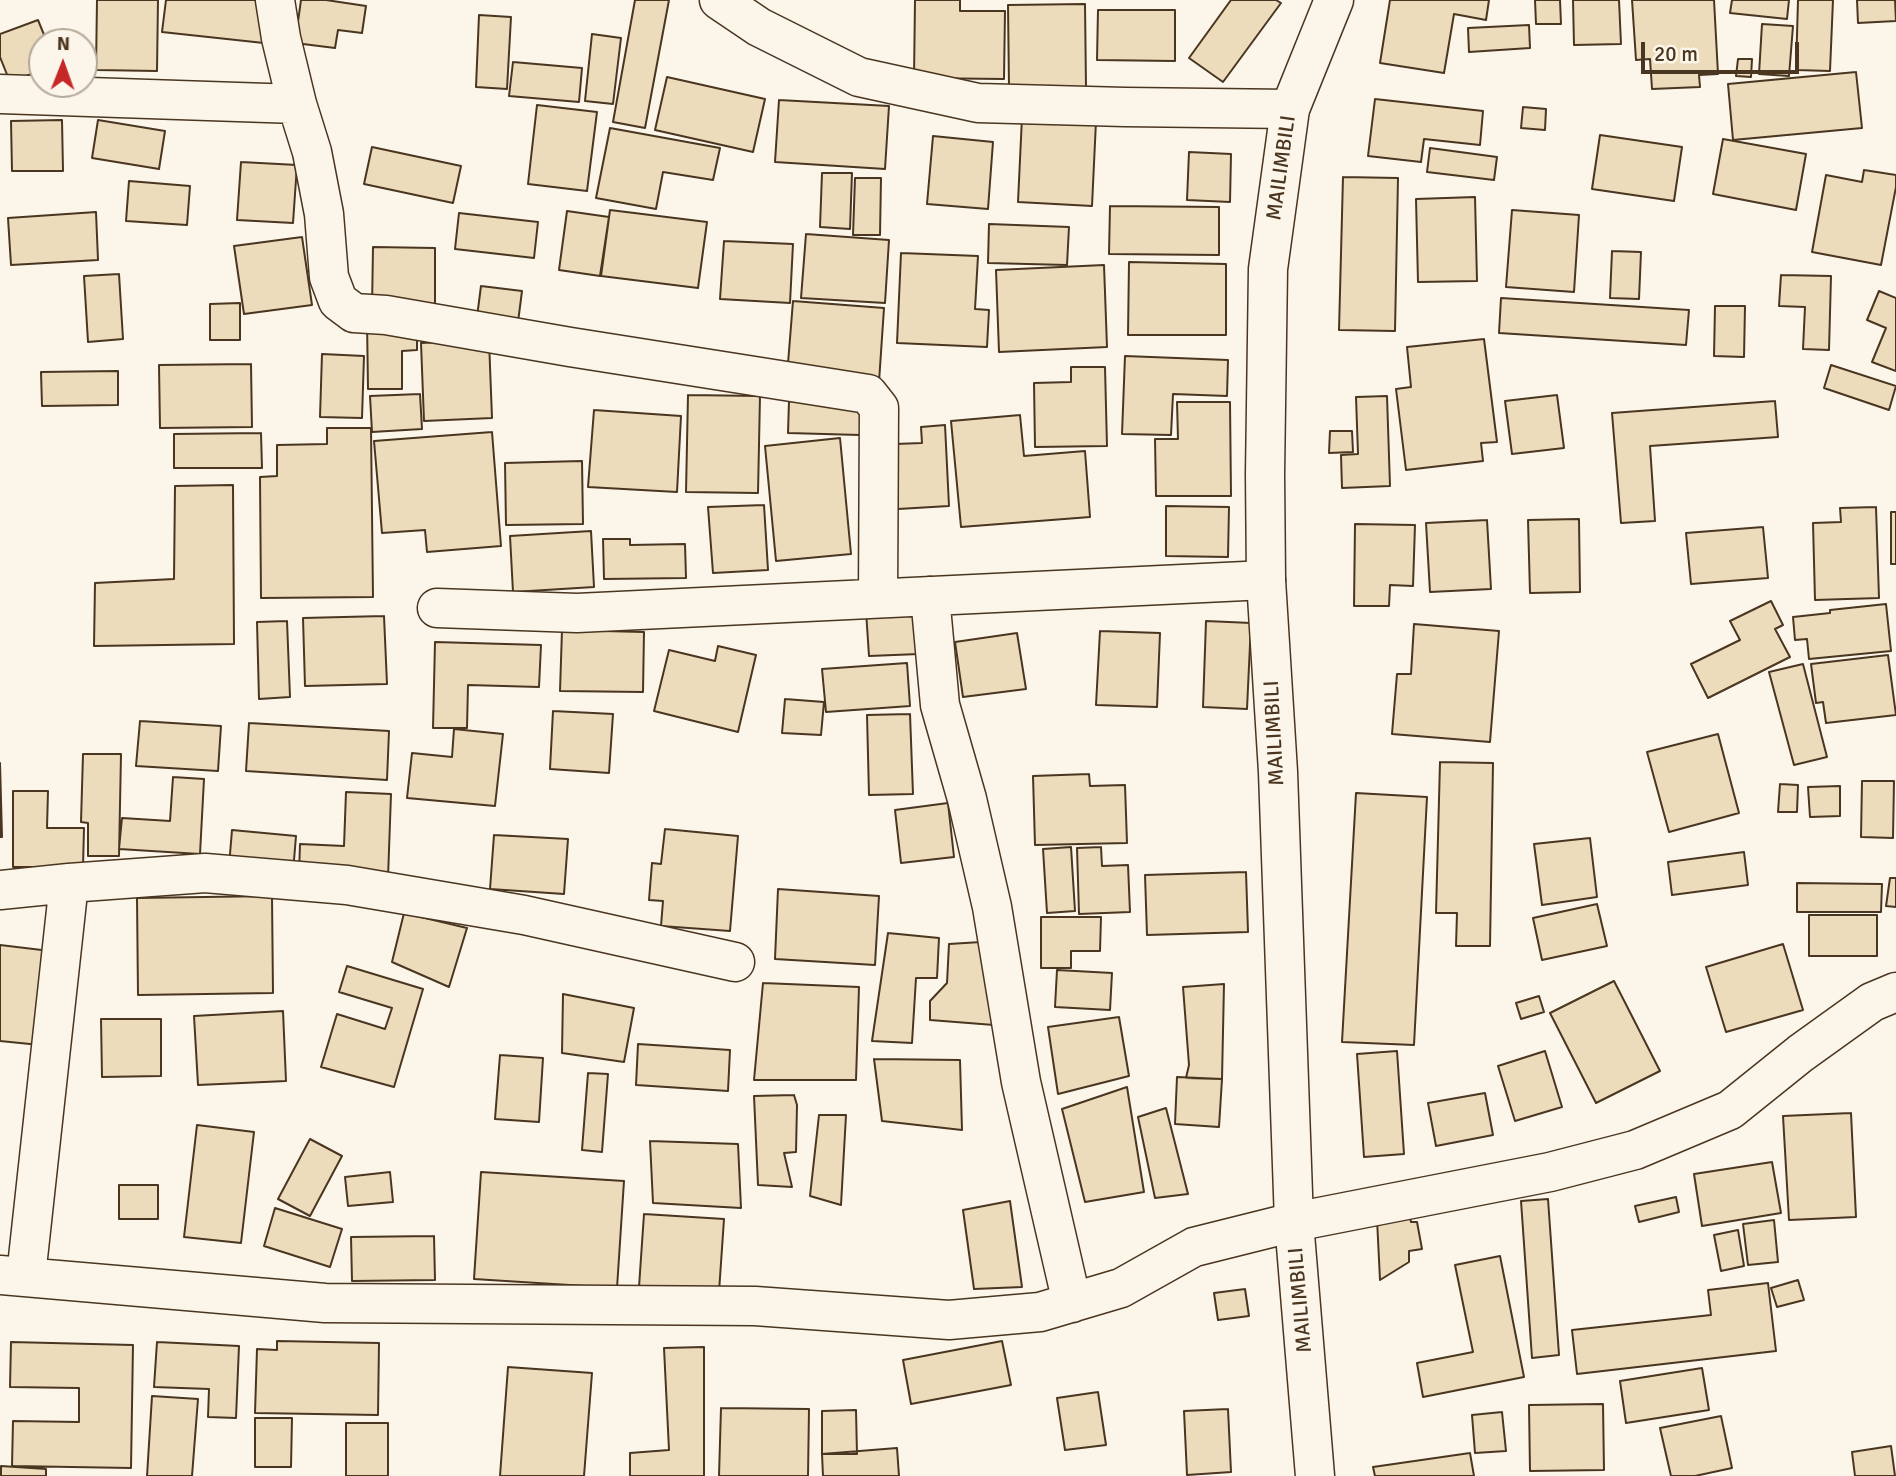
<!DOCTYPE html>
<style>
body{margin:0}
#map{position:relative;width:1896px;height:1476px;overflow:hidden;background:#fbf6e9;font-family:Signika,sans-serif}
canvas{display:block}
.north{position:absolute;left:28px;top:28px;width:70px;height:70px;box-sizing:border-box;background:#fbf6e9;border:2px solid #b4a999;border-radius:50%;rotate:1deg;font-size:19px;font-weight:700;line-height:28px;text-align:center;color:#4a3520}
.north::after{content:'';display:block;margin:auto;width:24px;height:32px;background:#c62828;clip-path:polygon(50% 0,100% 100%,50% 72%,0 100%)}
.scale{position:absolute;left:1641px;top:42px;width:158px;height:32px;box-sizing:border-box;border:4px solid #4a3520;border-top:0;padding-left:9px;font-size:21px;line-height:24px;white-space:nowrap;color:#4a3520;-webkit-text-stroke:5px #fbf6e9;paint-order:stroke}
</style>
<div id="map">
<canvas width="1896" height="1476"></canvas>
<div class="north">N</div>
<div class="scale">20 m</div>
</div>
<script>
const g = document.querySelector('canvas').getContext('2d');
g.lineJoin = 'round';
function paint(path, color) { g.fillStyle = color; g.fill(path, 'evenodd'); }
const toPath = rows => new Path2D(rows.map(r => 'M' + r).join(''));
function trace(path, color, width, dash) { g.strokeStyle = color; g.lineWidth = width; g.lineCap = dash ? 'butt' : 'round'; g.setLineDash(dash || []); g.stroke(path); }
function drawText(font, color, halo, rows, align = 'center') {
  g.font = font + ' Signika,sans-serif'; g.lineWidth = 5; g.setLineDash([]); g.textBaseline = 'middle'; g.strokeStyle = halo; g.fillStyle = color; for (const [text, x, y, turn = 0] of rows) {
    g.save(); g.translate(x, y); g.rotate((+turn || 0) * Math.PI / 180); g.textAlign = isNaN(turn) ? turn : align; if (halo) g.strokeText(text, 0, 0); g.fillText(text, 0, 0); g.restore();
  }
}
const building = toPath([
 [97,0,158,0,157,71,96,70,97,0],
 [166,0,257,0,256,5,276,7,273,44,162,32,166,0],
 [301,0,326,0,366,6,362,33,338,30,335,48,295,43,301,0],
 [635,0,669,0,645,128,613,122,635,0],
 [915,0,960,0,960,11,1005,11,1004,79,914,78,915,0],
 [1231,0,1276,0,1281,3,1223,82,1189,58,1231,0],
 [1390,0,1489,0,1486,20,1454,14,1444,73,1380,63,1390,0],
 [1535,0,1560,0,1561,24,1536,24,1535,0],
 [1573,0,1619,0,1621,44,1574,45,1573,0],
 [1632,0,1714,0,1718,74,1699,75,1700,87,1652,89,1650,59,1636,60,1632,0],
 [1732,0,1789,0,1787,19,1730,13,1732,0],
 [1798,0,1833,0,1830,71,1796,70,1798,0],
 [1857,0,1895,0,1896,21,1858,23,1857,0],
 [1085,4,1086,87,1009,88,1008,5,1085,4],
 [1098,10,1175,10,1175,61,1097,60,1098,10],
 [479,15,511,17,507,89,476,87,479,15],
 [38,20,47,42,42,42,42,70,10,82,0,57,0,34,38,20],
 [1762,24,1793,26,1789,76,1759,74,1762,24],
 [1529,25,1530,48,1469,52,1468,28,1529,25],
 [592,34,621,38,613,104,585,101,592,34],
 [1738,59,1752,59,1751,77,1736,76,1738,59],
 [513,62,582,68,579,102,509,96,513,62],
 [1856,72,1862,128,1733,140,1728,84,1856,72],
 [667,77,765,99,753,152,655,130,667,77],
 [1375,99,1483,111,1480,145,1424,139,1421,162,1368,156,1375,99],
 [779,100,889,106,885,169,775,162,779,100],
 [537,105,597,112,587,191,528,184,537,105],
 [1523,107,1546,109,1545,130,1521,128,1523,107],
 [1022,117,1096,121,1092,206,1018,202,1022,117],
 [62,120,63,171,12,171,11,121,62,120],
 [98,120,165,131,159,169,92,158,98,120],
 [610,128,720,148,713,180,663,172,656,209,596,198,610,128],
 [1600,135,1682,147,1674,201,1592,189,1600,135],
 [933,136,993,142,988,209,927,204,933,136],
 [1723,139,1806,154,1796,210,1713,194,1723,139],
 [372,147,461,166,453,203,364,184,372,147],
 [1430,148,1497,157,1494,180,1427,172,1430,148],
 [1189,152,1231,154,1230,202,1187,200,1189,152],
 [241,162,297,165,293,223,237,220,241,162],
 [1864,170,1896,175,1896,187,1881,265,1812,252,1826,175,1862,182,1864,170],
 [822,173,852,173,850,229,820,227,822,173],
 [1343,177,1398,178,1395,331,1339,330,1343,177],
 [855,178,881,178,880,235,853,235,855,178],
 [129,181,190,186,187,225,126,221,129,181],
 [1475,197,1477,281,1418,282,1416,199,1475,197],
 [1110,206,1219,207,1219,255,1109,254,1110,206],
 [610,210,707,222,698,288,601,276,610,210],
 [1512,210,1579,215,1574,292,1506,287,1512,210],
 [567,211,609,217,600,276,559,270,567,211],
 [96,212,98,260,11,265,8,218,96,212],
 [459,213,538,222,534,258,455,249,459,213],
 [989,224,1069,227,1067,265,988,263,989,224],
 [806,234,889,240,885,303,801,298,806,234],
 [302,237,312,305,244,314,234,246,302,237],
 [724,241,793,244,790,303,720,299,724,241],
 [373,247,435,248,435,308,372,308,373,247],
 [1612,251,1641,252,1639,299,1610,298,1612,251],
 [901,253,978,256,975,309,989,310,987,347,897,343,901,253],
 [1129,262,1226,264,1226,335,1128,335,1129,262],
 [1104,265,1107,347,999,352,996,270,1104,265],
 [119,274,123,339,88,342,84,276,119,274],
 [1781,275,1831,276,1829,350,1803,349,1805,307,1779,306,1781,275],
 [481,286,522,291,518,322,477,317,481,286],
 [1879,291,1896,298,1896,371,1872,362,1886,328,1867,320,1879,291],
 [1501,298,1689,310,1686,345,1499,333,1501,298],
 [793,301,884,308,879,382,787,376,793,301],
 [240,303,240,340,210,340,210,304,240,303],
 [1715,306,1745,306,1744,357,1714,356,1715,306],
 [367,321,417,321,417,350,402,351,402,389,368,389,367,321],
 [1484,339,1497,442,1481,443,1483,461,1406,470,1396,389,1411,387,1407,347,1484,339],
 [489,340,492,418,424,421,421,343,489,340],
 [322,354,364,356,362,418,320,417,322,354],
 [1125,356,1228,360,1227,396,1173,394,1171,435,1122,434,1125,356],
 [251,364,252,427,160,428,159,365,251,364],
 [1831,365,1896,386,1889,410,1824,388,1831,365],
 [1071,367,1105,367,1107,446,1035,447,1034,383,1071,382,1071,367],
 [118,371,118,405,42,406,41,372,118,371],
 [420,394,422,429,372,432,370,396,420,394],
 [688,395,760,396,758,493,686,492,688,395],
 [1557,395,1564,448,1512,454,1505,401,1557,395],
 [1387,396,1390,486,1342,488,1341,455,1358,454,1356,397,1387,396],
 [789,401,862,403,860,435,788,433,789,401],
 [1775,401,1778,437,1650,446,1655,521,1621,523,1612,413,1775,401],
 [1177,402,1230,402,1231,496,1156,496,1155,439,1178,439,1177,402],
 [594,410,681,416,677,492,588,487,594,410],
 [1020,415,1024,456,1085,451,1090,517,961,527,951,421,1020,415],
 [945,425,949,506,898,509,895,444,922,443,921,427,945,425],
 [327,428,371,428,373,597,261,598,260,477,277,476,277,445,327,444,327,428],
 [1330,431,1352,431,1353,452,1329,453,1330,431],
 [492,432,501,546,427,552,425,530,382,533,374,441,492,432],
 [261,433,262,468,174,468,174,434,261,433],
 [840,438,851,554,776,561,765,446,840,438],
 [582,461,583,524,506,525,505,463,582,461],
 [233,485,234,644,94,646,95,583,174,579,175,486,233,485],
 [764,505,768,570,713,573,708,507,764,505],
 [1166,506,1229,507,1228,557,1166,556,1166,506],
 [1876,507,1879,598,1815,600,1813,523,1841,522,1840,508,1876,507],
 [1891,512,1896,512,1896,564,1891,564,1891,512],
 [1579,519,1580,592,1530,593,1528,520,1579,519],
 [1487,520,1491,589,1430,592,1426,523,1487,520],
 [1355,524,1415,525,1413,586,1390,585,1389,606,1354,606,1355,524],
 [1763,527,1768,578,1691,584,1686,533,1763,527],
 [591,531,594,587,513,592,510,536,591,531],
 [603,539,630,539,630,545,685,544,686,578,604,579,603,539],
 [1771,601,1783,625,1775,629,1790,657,1708,698,1691,664,1740,640,1730,621,1771,601],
 [1886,604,1891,651,1809,659,1807,639,1795,640,1793,617,1830,613,1830,610,1886,604],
 [917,608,919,654,869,656,866,611,917,608],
 [384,616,387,684,305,686,303,618,384,616],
 [287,621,290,697,259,699,257,622,287,621],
 [1206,621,1251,623,1247,709,1203,707,1206,621],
 [1414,624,1499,631,1490,742,1392,734,1397,674,1411,674,1414,624],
 [562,630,644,632,643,692,560,691,562,630],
 [1100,631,1160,633,1157,707,1096,705,1100,631],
 [1017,633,1026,689,963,697,955,642,1017,633],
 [435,642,541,645,539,687,468,685,467,728,433,728,435,642],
 [718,646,756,655,738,732,654,711,669,650,715,661,718,646],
 [1888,655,1896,715,1826,723,1823,702,1816,703,1811,664,1888,655],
 [907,663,910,706,826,712,822,669,907,663],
 [1803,664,1827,757,1794,765,1769,672,1803,664],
 [785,699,824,702,821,735,782,733,785,699],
 [553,711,613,714,609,773,550,769,553,711],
 [910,714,913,794,869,795,867,715,910,714],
 [140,721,221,726,218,771,136,766,140,721],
 [249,723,389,731,387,780,246,771,249,723],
 [454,729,503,734,495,806,407,798,412,753,452,757,454,729],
 [1718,734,1739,813,1669,832,1647,752,1718,734],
 [83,754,121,754,119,856,88,856,88,823,81,822,83,754],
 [1440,762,1493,763,1490,946,1456,946,1457,913,1436,913,1440,762],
 [0,763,2,837,0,837,0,763],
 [1089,774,1090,786,1125,785,1127,843,1035,845,1033,776,1089,774],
 [173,777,204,779,200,854,119,849,122,818,170,821,173,777],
 [1862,781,1894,781,1893,838,1861,837,1862,781],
 [1780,784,1798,785,1797,812,1778,812,1780,784],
 [1840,786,1840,816,1810,817,1808,787,1840,786],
 [13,791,48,791,47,828,84,828,83,867,13,867,13,791],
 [346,792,391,794,388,878,299,874,300,844,344,846,346,792],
 [1356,793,1427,797,1414,1045,1342,1042,1356,793],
 [948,803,954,857,901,863,895,810,948,803],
 [665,829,738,836,730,931,661,926,663,901,649,900,652,863,661,864,665,829],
 [232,830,296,836,293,872,229,866,232,830],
 [494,835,568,839,564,894,490,889,494,835],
 [1590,838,1597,897,1542,905,1534,844,1590,838],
 [1071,847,1075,911,1047,913,1043,849,1071,847],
 [1101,847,1102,866,1128,865,1130,912,1079,914,1077,848,1101,847],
 [1744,852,1748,885,1672,895,1668,862,1744,852],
 [1246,872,1248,932,1147,935,1145,875,1246,872],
 [1890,878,1896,878,1896,907,1886,906,1890,878],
 [1797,883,1882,884,1881,912,1797,912,1797,883],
 [778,889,879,896,875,965,775,959,778,889],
 [272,896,273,993,138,995,137,898,272,896],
 [1597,904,1607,946,1542,960,1533,918,1597,904],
 [404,913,467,928,449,987,392,962,404,913],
 [1809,915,1877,915,1877,956,1809,956,1809,915],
 [1041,917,1101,917,1100,951,1071,951,1071,968,1041,968,1041,917],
 [888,933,939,938,937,978,916,978,912,1043,872,1041,888,933],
 [981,942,994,1025,930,1020,930,1001,947,983,949,944,981,942],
 [1783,944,1803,1010,1726,1032,1706,967,1783,944],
 [0,945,50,951,40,1045,0,1041,0,945],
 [347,966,423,989,394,1087,321,1067,337,1014,385,1029,392,1008,339,992,347,966],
 [1057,970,1112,973,1110,1010,1055,1007,1057,970],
 [1614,981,1660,1071,1596,1103,1550,1013,1614,981],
 [763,983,859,987,856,1080,754,1080,763,983],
 [1224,984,1222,1079,1186,1078,1189,1065,1183,987,1224,984],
 [563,994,634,1008,624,1062,562,1053,563,994],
 [1539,996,1544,1012,1521,1019,1516,1003,1539,996],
 [283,1011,286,1081,198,1085,194,1016,283,1011],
 [1119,1017,1129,1076,1058,1094,1048,1027,1119,1017],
 [101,1019,161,1019,161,1076,102,1077,101,1019],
 [638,1044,730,1050,728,1091,636,1085,638,1044],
 [1397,1051,1404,1154,1364,1157,1357,1054,1397,1051],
 [1545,1051,1562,1107,1515,1121,1498,1066,1545,1051],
 [500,1055,543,1058,539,1122,495,1119,500,1055],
 [874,1059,960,1060,962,1130,882,1121,874,1059],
 [588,1073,608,1074,602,1152,582,1150,588,1073],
 [1177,1077,1222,1079,1219,1127,1175,1124,1177,1077],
 [1127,1087,1144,1192,1085,1202,1062,1109,1127,1087],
 [1485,1093,1493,1135,1436,1146,1428,1103,1485,1093],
 [794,1095,797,1105,796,1152,784,1153,792,1187,758,1185,754,1096,794,1095],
 [1166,1108,1188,1194,1155,1198,1138,1117,1166,1108],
 [1851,1113,1856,1217,1789,1220,1783,1116,1851,1113],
 [819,1115,846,1115,841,1205,810,1196,819,1115],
 [197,1125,254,1132,241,1243,184,1237,197,1125],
 [310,1139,342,1156,310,1216,278,1199,310,1139],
 [650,1141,738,1144,741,1208,653,1203,650,1141],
 [1772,1162,1781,1213,1702,1226,1694,1174,1772,1162],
 [390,1172,393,1202,348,1206,345,1177,390,1172],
 [481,1172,624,1181,617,1288,474,1279,481,1172],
 [119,1185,158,1185,158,1219,119,1219,119,1185],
 [1676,1197,1679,1212,1639,1222,1635,1206,1676,1197],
 [1548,1199,1559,1355,1532,1358,1521,1201,1548,1199],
 [1010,1201,1022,1287,974,1289,963,1210,1010,1201],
 [275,1208,342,1229,330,1267,264,1246,275,1208],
 [644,1214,724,1219,719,1292,639,1287,644,1214],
 [1409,1214,1411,1222,1417,1222,1422,1249,1409,1251,1409,1262,1380,1280,1377,1219,1409,1214],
 [1774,1220,1778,1262,1748,1265,1743,1224,1774,1220],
 [1738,1230,1744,1266,1721,1271,1714,1235,1738,1230],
 [434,1236,435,1280,352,1281,351,1237,434,1236],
 [1500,1256,1524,1377,1423,1397,1417,1363,1473,1352,1455,1265,1500,1256],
 [1798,1280,1804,1300,1777,1307,1771,1288,1798,1280],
 [1768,1283,1776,1351,1577,1374,1572,1330,1711,1315,1708,1290,1768,1283],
 [1245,1289,1249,1316,1218,1320,1214,1293,1245,1289],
 [277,1341,379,1343,378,1415,255,1413,257,1349,277,1350,277,1341],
 [1002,1341,1011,1385,911,1404,903,1360,1002,1341],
 [11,1342,133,1345,131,1468,12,1466,13,1421,79,1422,79,1388,10,1387,11,1342],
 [157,1342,239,1346,236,1418,208,1417,209,1389,154,1387,157,1342],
 [704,1347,704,1476,630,1476,630,1453,669,1450,664,1348,704,1347],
 [508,1367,592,1373,584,1476,500,1476,508,1367],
 [1702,1368,1709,1410,1626,1423,1620,1381,1702,1368],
 [1098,1392,1106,1445,1065,1450,1057,1398,1098,1392],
 [152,1396,198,1399,192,1476,147,1476,152,1396],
 [1603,1404,1604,1470,1530,1471,1529,1405,1603,1404],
 [721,1408,809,1409,808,1476,719,1476,721,1408],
 [1228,1409,1231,1472,1187,1475,1184,1411,1228,1409],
 [856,1410,857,1454,822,1454,822,1411,856,1410],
 [1502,1412,1506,1451,1475,1453,1472,1415,1502,1412],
 [1721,1416,1732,1468,1695,1476,1671,1476,1660,1428,1721,1416],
 [255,1418,292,1418,291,1467,255,1467,255,1418],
 [346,1423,388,1423,388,1476,346,1476,346,1423],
 [1891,1446,1895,1476,1855,1476,1852,1452,1891,1446],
 [897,1448,899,1476,823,1476,822,1454,897,1448],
 [1470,1453,1474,1476,1375,1476,1373,1467,1470,1453],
 [1,1466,46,1469,46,1476,1,1476,1,1466]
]);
paint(building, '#ecdcbc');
trace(building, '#4a3520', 2);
const street = toPath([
 [275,0,281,38,297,104,312,152,324,214,329,277,338,301,354,313,386,315,570,347,868,394,879,408,878,598],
 [719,0,759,27,859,77,978,103,1125,107,1290,109],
 [0,94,297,104],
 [930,596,940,705,967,799,992,907,1021,1082,1072,1303],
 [437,608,577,613,1266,580],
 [0,890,69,883,205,873,347,885,524,915,735,962],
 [0,1275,325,1303,755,1306,949,1320,1040,1312,1121,1288,1194,1247,1294,1222,1550,1172,1635,1150,1730,1110,1801,1053,1872,1002,1896,992],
 [26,1276,69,883]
]);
const secondary = toPath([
 [1315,1476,1294,1222,1278,772,1266,580,1265,474,1268,269,1290,109,1334,0]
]);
trace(street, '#4a3520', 41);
trace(secondary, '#4a3520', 41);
trace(street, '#fbf6e9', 38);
trace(secondary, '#fbf6e9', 38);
drawText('21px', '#4a3520', '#fbf6e9', [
 ["MAILIMBILI",1282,168,-82],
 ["MAILIMBILI",1275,733,-93],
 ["MAILIMBILI",1301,1300,-95]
]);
</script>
